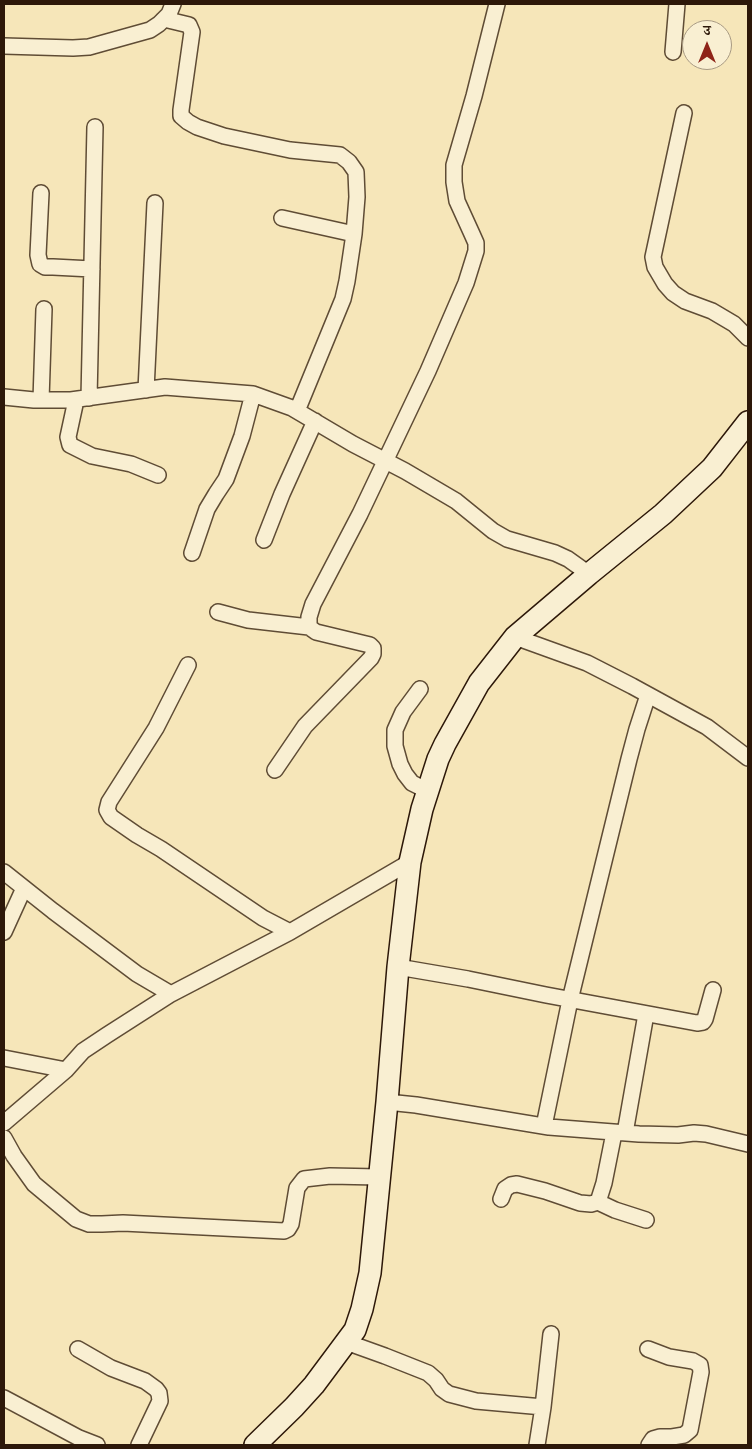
<!DOCTYPE html>
<meta charset="utf-8">
<style>
body{margin:0}
#map{position:relative;width:752px;height:1449px;overflow:hidden;background:#f6e6b9;font-family:"Old Standard TT","Noto Serif Devanagari",serif}
canvas{display:block}
.frame{position:absolute;inset:0;border:5px solid #2d1809;pointer-events:none}
.north{position:absolute;left:682px;top:20px;width:50px;height:50px;box-sizing:border-box;background:#f9efd2;border:1px solid #a79982;border-radius:50%;rotate:0deg;font-size:14px;font-weight:700;line-height:20px;text-align:center;color:#2d1809}
.north::after{content:'';display:block;margin:auto;width:18px;height:22px;background:#8f2418;clip-path:polygon(50% 0,100% 100%,50% 72%,0 100%)}
</style>
<div id="map">
<canvas width="752" height="1449"></canvas>
<div class="frame"></div>
<div class="north">उ</div>
</div>
<script>
const g = document.querySelector('canvas').getContext('2d');
g.lineJoin = 'round';
const toPath = rows => new Path2D(rows.map(r => 'M' + r).join(''));
function trace(path, color, width, dash) { g.strokeStyle = color; g.lineWidth = width; g.lineCap = dash ? 'butt' : 'round'; g.setLineDash(dash || []); g.stroke(path); }
const minor = toPath([
 [164,19,189,25,192,32,181,110,181,116,188,122,197,127,224,136,290,150,340,155,349,162,356,172,357,197,354,234,347,281,343,299,297,411],
 [4,46,73,48,89,47,150,30,159,24,169,14,173,4],
 [673,52,677,4],
 [684,113,653,257,655,267,665,284,673,293,685,301,712,311,734,324,748,338],
 [41,193,38,255,40,264,45,267,53,267,92,269],
 [282,218,354,234],
 [146,390,155,203],
 [4,397,34,400,71,400,165,387,253,394,292,408,353,444,405,471,456,501,493,531,507,539,555,553,568,559,589,574],
 [89,398,95,127],
 [41,400,44,309],
 [76,400,68,437,70,445,92,456,131,464,158,475],
 [264,540,282,494,315,421],
 [192,553,207,509,216,494,226,479,242,436,253,394],
 [218,612,248,620,309,627],
 [515,637,587,663,632,686,707,727,748,758],
 [188,665,156,728,109,802,107,810,111,817,137,835,161,849,263,918,290,932],
 [420,689,403,712,395,730,395,746,400,764,405,774,412,783,428,791],
 [275,770,305,726,371,658,373,654,373,648,370,645,316,632,309,627,309,617,313,604,360,514,428,371,466,283,476,251,476,243,472,234,457,201,454,182,454,165,474,96,497,4],
 [4,872,53,911,137,974,171,994],
 [4,932,24,888],
 [398,967,468,979,546,995,697,1023,703,1022,705,1019,713,990],
 [4,1058,66,1070],
 [387,1102,416,1105,549,1127,639,1134,678,1135,694,1133,706,1134,748,1144],
 [4,1123,66,1070,83,1051,107,1035,171,994,290,932,410,862],
 [544,1126,570,1000,629,759,637,729,648,695],
 [625,1133,646,1014],
 [4,1138,14,1156,34,1184,76,1219,89,1224,102,1224,123,1223,284,1231,288,1229,291,1224,297,1188,304,1179,330,1176,379,1177],
 [501,1199,505,1189,511,1185,517,1184,545,1191,580,1203,591,1204,598,1202,604,1183,614,1133],
 [598,1202,615,1210,646,1220],
 [346,1342,385,1356,428,1373,436,1380,442,1389,449,1394,476,1401,543,1407],
 [78,1349,111,1368,145,1381,156,1389,159,1393,160,1401,139,1445],
 [648,1349,669,1357,693,1361,700,1365,701,1372,690,1430,684,1435,672,1437,660,1437,653,1439,649,1445],
 [4,1398,79,1438,97,1445],
 [537,1445,543,1407,551,1334]
]);
const secondary = toPath([
 [255,1445,294,1407,314,1385,355,1330,362,1309,370,1273,387,1102,398,967,410,862,422,809,438,759,445,744,479,683,515,637,589,574,663,514,712,468,748,422]
]);
trace(minor, '#5f4c35', 18);
trace(secondary, '#2d1809', 24);
trace(minor, '#f9efd2', 15);
trace(secondary, '#f9efd2', 21);
</script>
